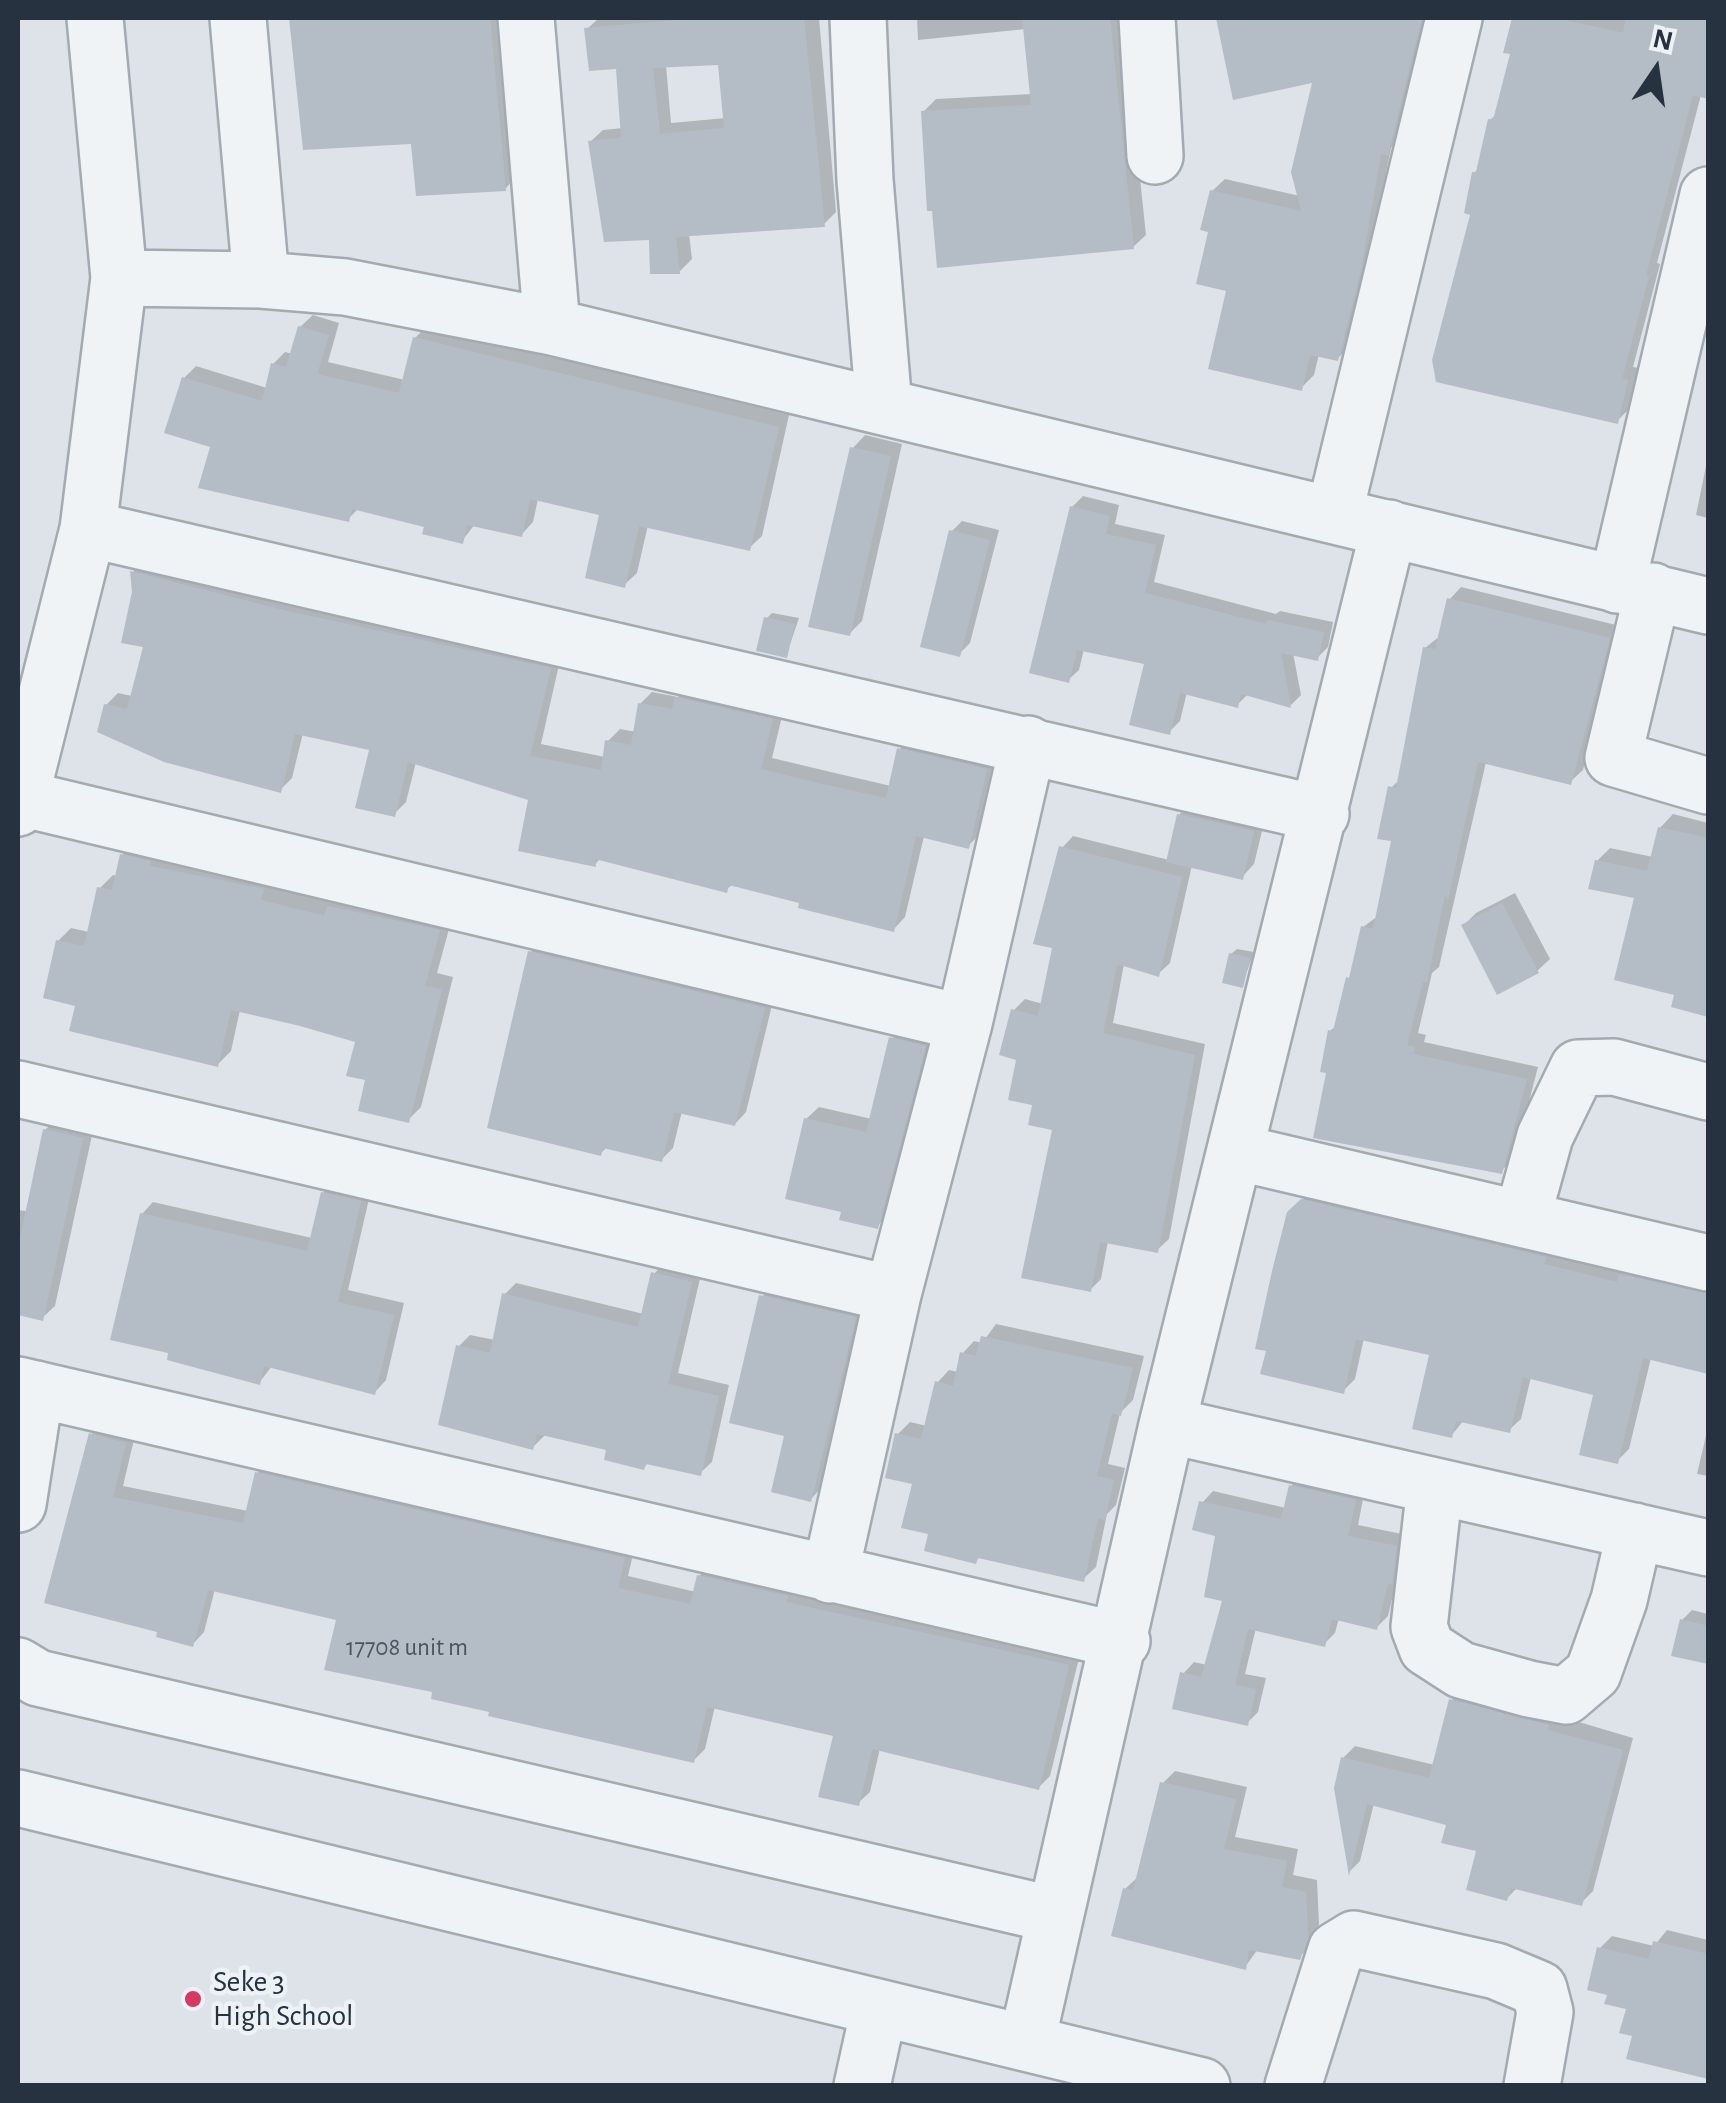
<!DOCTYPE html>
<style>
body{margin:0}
#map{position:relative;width:1726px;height:2103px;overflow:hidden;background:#dde3e8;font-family:"Alegreya Sans",sans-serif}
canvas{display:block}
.frame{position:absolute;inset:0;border:20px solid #263240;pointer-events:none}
.north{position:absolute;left:1606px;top:20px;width:100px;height:100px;-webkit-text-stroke:8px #edf2f6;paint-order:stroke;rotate:13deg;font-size:28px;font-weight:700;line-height:40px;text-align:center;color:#263240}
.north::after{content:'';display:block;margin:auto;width:35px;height:45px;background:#263240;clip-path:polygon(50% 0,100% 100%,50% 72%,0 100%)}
</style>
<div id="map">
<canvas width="1726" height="2103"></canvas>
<div class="frame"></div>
<div class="north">N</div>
</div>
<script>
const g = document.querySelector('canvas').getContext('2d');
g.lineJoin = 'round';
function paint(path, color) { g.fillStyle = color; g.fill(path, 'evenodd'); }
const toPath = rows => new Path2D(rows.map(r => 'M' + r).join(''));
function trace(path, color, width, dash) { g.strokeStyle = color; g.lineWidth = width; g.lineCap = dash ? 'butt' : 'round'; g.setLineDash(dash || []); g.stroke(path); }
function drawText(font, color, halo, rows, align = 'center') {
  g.font = font + ' "Alegreya Sans",sans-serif'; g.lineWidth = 9; g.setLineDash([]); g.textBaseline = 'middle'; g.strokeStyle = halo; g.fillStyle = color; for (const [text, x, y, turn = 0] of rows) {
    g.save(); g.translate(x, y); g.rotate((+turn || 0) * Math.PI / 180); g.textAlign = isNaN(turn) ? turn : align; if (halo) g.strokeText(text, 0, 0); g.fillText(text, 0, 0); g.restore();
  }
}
paint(toPath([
 [294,18,505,18,517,176,505,189,413,142,305,147],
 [599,18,819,18,836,212,824,224,689,234,692,259,679,272,590,142,603,130,623,128,618,67,587,29],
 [720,62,726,118,671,123,666,65],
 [917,18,1123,18,1146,235,1133,247,923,112,936,99,1032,94,1026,29,918,40],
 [1218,18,1430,18,1400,140,1391,148,1350,346,1337,359,1319,354,1314,375,1301,388,1229,289,1211,230,1212,191,1225,179,1300,196,1315,80,1235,97],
 [1515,18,1708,18,1708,97,1701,95,1657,263,1660,264,1633,367,1639,368,1629,409,1617,421,1473,213,1474,173,1480,167,1490,120,1498,113,1513,52,1506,51],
 [313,315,339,323,328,362,405,380,415,338,427,326,789,415,762,536,749,548,648,525,637,573,624,585,602,514,538,499,533,522,521,535,475,524,462,541,427,525,359,508,348,519,213,445,184,378,196,366,267,388,273,364,285,352,293,354,300,327],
 [865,435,902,444,862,621,850,633,853,448],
 [1708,456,1708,518,1696,515],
 [1083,496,1119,505,1115,524,1165,535,1154,582,1276,614,1280,611,1333,622,1328,647,1317,658,1293,653,1301,695,1291,705,1249,693,1237,705,1187,692,1180,721,1169,732,1147,662,1084,649,1079,670,1068,680,1072,507],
 [962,521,999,530,970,643,959,654,951,532],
 [145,560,561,656,541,744,605,757,608,741,620,729,636,732,640,704,652,692,678,697,689,686,784,708,772,758,835,773,891,786,900,749,912,737,998,757,980,834,968,846,924,836,905,917,893,930,734,883,726,890,601,858,595,864,531,798,416,762,406,802,394,814,372,748,303,733,292,778,280,790,106,705,118,693,132,696,146,645,133,572],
 [1461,587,1620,626,1583,770,1570,782,1486,762,1439,967,1432,973,1418,1033,1426,1035,1424,1042,1538,1067,1514,1159,1501,1171,1329,1071,1330,1031,1337,1025,1353,973,1363,927,1378,916,1394,840,1391,788,1400,779,1425,648,1440,636,1449,600],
 [772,613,799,618,786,656,767,618],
 [1191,802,1265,819,1254,864,1242,877,1192,865,1170,963,1158,974,1124,964,1113,1023,1205,1044,1169,1239,1157,1250,1108,1241,1101,1279,1090,1290,1055,1128,1035,1103,1019,1058,1014,1010,1025,999,1043,1004,1054,946,1062,848,1073,836,1169,860,1179,815],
 [1673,814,1708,823,1708,1015,1674,1006,1677,994,1637,896,1597,861,1610,848,1653,857,1660,828],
 [136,842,275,876,273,887,333,903,342,894,452,918,437,973,453,977,421,1107,408,1120,368,1078,358,1040,240,1010,231,1051,218,1064,78,1004,58,941,71,928,89,932,100,888,113,875,118,876,122,855],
 [1515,893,1550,959,1537,971,1464,925,1476,913],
 [542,941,774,997,746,1112,735,1124,682,1111,673,1148,662,1159,607,1147,600,1154,530,953],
 [1237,949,1254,952,1242,985,1231,954],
 [904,1026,937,1034,889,1214,877,1226,806,1119,819,1107,872,1119,891,1039],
 [57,1118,94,1126,55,1306,42,1318,18,1313,18,1210,26,1211,45,1130],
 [334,1182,371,1190,348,1290,404,1303,386,1380,375,1392,272,1366,259,1383,142,1214,153,1202,312,1238,323,1193],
 [1315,1189,1708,1279,1708,1372,1651,1358,1629,1449,1617,1461,1596,1393,1531,1377,1521,1419,1509,1430,1464,1420,1451,1436,1432,1354,1364,1338,1355,1379,1343,1391,1302,1200],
 [665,1262,702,1270,678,1373,729,1385,712,1462,700,1473,649,1462,644,1467,609,1449,546,1434,533,1447,459,1346,470,1335,495,1340,505,1294,516,1283,644,1314,654,1274],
 [773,1285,866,1306,822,1487,811,1499,787,1434,762,1297],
 [996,1324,1144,1356,1133,1400,1120,1413,1108,1464,1125,1468,1116,1505,1107,1514,1096,1567,1083,1579,981,1556,975,1561,931,1533,897,1435,910,1422,927,1426,937,1383,949,1370,958,1372,962,1354,974,1341,982,1343],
 [103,1423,136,1431,123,1486,248,1511,257,1473,269,1462,635,1546,628,1576,696,1592,699,1576,711,1565,1080,1654,1050,1776,1039,1787,880,1748,870,1792,858,1803,836,1735,715,1706,705,1749,694,1760,492,1711,435,1690,339,1618,215,1589,204,1632,193,1644,159,1636,91,1435],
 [1708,1427,1708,1476,1697,1474],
 [1302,1475,1365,1489,1358,1525,1407,1535,1388,1616,1377,1627,1339,1618,1335,1633,1324,1644,1256,1628,1245,1674,1266,1678,1258,1712,1247,1723,1183,1674,1194,1662,1207,1665,1225,1599,1218,1535,1202,1503,1213,1491,1286,1508,1291,1486],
 [1692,1610,1708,1614,1708,1662,1674,1654,1682,1620],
 [1464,1688,1633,1738,1593,1891,1581,1903,1518,1887,1507,1898,1479,1849,1449,1823,1374,1803,1360,1861,1350,1871,1336,1788,1343,1758,1355,1746,1435,1765,1452,1700],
 [1175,1771,1247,1787,1235,1837,1298,1849,1293,1875,1317,1880,1319,1924,1312,1945,1299,1957,1258,1949,1245,1967,1125,1889,1139,1876,1162,1784],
 [1667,1930,1708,1940,1708,2076,1629,2057,1635,2034,1629,2007,1610,1993,1600,1948,1612,1936,1654,1946]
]), '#0003');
paint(toPath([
 [289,18,490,18,506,191,416,196,411,144,303,150],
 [702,18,804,18,825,227,676,237,680,274,650,274,649,240,604,242,588,141,621,138,616,69,589,71,584,28],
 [718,65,724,128,660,134,653,68],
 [1022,18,1110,18,1134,249,937,268,932,211,927,211,921,111,1031,105],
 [1216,18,1422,18,1388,155,1381,154,1360,275,1338,361,1310,355,1302,391,1208,369,1226,291,1196,284,1208,232,1200,230,1210,190,1301,211,1291,172,1312,83,1233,100],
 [1512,18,1556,18,1623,33,1626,18,1708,18,1708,99,1693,95,1646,275,1649,276,1622,379,1628,380,1618,424,1436,382,1432,360,1470,215,1464,213,1472,172,1476,172,1488,119,1493,120,1510,54,1503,53],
 [298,326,329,335,317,374,399,393,413,337,779,427,750,551,639,526,625,588,585,578,599,515,530,499,522,537,467,525,463,544,422,534,424,527,352,509,349,522,198,488,210,447,164,433,182,377,262,401,271,363,286,367],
 [850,447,891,456,850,636,808,627],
 [1070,506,1110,516,1106,534,1156,545,1145,593,1266,624,1267,620,1324,632,1318,661,1281,653,1291,708,1241,694,1238,708,1180,693,1170,735,1129,725,1144,664,1077,650,1069,683,1029,673],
 [949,530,990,540,960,657,920,647],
 [130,571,287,611,551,668,530,756,601,770,605,740,631,745,638,703,672,709,675,697,773,719,761,769,822,784,886,798,897,748,987,769,969,849,916,836,894,932,798,908,799,903,729,885,727,893,595,859,596,867,518,851,528,800,408,762,395,817,355,808,369,750,295,734,281,793,164,762,97,732,104,704,127,709,143,647,121,643,132,592],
 [1447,598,1610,638,1571,785,1478,762,1448,900,1445,894,1427,982,1423,981,1407,1045,1415,1047,1413,1054,1527,1079,1502,1174,1313,1138,1326,1073,1320,1072,1328,1030,1333,1031,1346,977,1349,978,1361,926,1373,929,1391,841,1377,839,1388,786,1396,788,1423,647,1435,649],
 [764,617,795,624,787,658,756,651],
 [1177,814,1254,831,1243,880,1166,862],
 [1658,827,1708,838,1708,1017,1671,1007,1674,995,1614,980,1634,898,1588,889,1595,860,1647,871],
 [1059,846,1182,877,1159,977,1117,964,1103,1033,1195,1055,1158,1253,1100,1242,1091,1292,1021,1278,1052,1130,1028,1125,1032,1105,1008,1100,1016,1060,999,1055,1011,1009,1038,1016,1052,948,1033,944],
 [120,854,151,861,150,866,264,889,261,900,324,916,327,906,440,930,425,986,442,989,409,1123,358,1111,365,1080,346,1076,355,1042,300,1026,231,1010,218,1067,69,1031,75,1006,43,998,56,940,84,946,97,887,112,890],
 [1502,903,1539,973,1497,995,1461,925],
 [528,951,765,1008,735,1126,674,1112,662,1162,603,1148,601,1156,487,1128],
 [1229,953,1250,958,1243,988,1222,983],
 [889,1037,926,1046,878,1229,839,1220,841,1212,785,1199,804,1118,866,1132],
 [43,1129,83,1138,43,1321,18,1315,18,1248],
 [321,1192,361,1201,338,1302,394,1315,375,1395,264,1366,260,1385,167,1360,168,1353,110,1340,140,1213,307,1251],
 [1301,1199,1546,1257,1544,1264,1617,1282,1619,1274,1708,1293,1708,1374,1643,1358,1618,1464,1579,1455,1593,1395,1523,1377,1510,1433,1456,1421,1452,1438,1412,1429,1429,1355,1356,1339,1344,1394,1260,1374,1266,1351,1255,1349,1272,1271,1287,1212],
 [651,1272,692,1282,668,1384,719,1396,701,1476,646,1464,644,1470,604,1460,606,1450,537,1434,533,1450,438,1425,456,1345,490,1353,502,1293,638,1327],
 [759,1295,856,1317,811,1502,771,1492,784,1436,729,1423],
 [981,1336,1133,1368,1121,1416,1112,1413,1097,1476,1114,1480,1105,1520,1098,1518,1084,1582,978,1558,976,1564,924,1551,928,1534,901,1528,912,1484,885,1478,895,1433,921,1439,935,1381,953,1386,960,1352,976,1356],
 [89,1433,126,1443,113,1497,243,1523,255,1472,625,1558,618,1588,690,1604,697,1575,788,1596,786,1602,1069,1665,1039,1790,872,1749,859,1806,818,1797,833,1736,707,1707,694,1763,488,1716,489,1712,431,1699,432,1692,324,1670,336,1620,208,1590,193,1647,156,1637,157,1632,44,1603],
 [1289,1485,1356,1500,1348,1536,1397,1546,1392,1584,1388,1583,1377,1630,1332,1619,1325,1647,1248,1629,1235,1685,1256,1689,1248,1726,1172,1709,1180,1672,1201,1677,1222,1601,1204,1597,1215,1536,1192,1530,1199,1501,1281,1519],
 [1680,1619,1708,1626,1708,1664,1671,1656],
 [1449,1699,1549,1725,1547,1730,1623,1750,1582,1906,1511,1888,1507,1901,1466,1890,1476,1851,1441,1843,1446,1825,1367,1804,1349,1876,1334,1788,1341,1757,1429,1778],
 [1160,1782,1236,1799,1224,1849,1287,1861,1282,1887,1306,1892,1308,1938,1300,1960,1249,1950,1246,1970,1111,1936,1123,1888,1133,1890],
 [1653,1941,1708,1954,1708,2079,1626,2059,1632,2036,1619,2033,1626,2009,1604,2004,1607,1995,1587,1990,1597,1947,1649,1959]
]), '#b4bdc6');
const minor = toPath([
 [238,18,261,280],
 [526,18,552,327],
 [858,18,865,180,884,407],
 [1147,18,1155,156],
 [119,278,261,280,345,287,552,327,1708,606],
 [1334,515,1454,18],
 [88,529,1321,814],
 [1617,585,1708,195],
 [1653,591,1613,758,1708,786],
 [20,798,964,1023],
 [18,808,88,529,119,278,95,18],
 [18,1089,893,1294,964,1023,1028,744],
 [1236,1152,1708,1263],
 [1522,1219,1545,1136,1578,1068,1614,1067,1708,1092],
 [18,1385,1122,1641],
 [1167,1425,1708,1548],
 [1435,1486,1419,1627,1427,1648,1461,1670,1529,1689,1566,1696,1593,1673,1619,1600,1635,1531],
 [18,1504,36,1389],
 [830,1575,893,1294],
 [18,1666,38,1678,1055,1915],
 [18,1798,1202,2086],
 [1027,2041,1167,1425,1389,528],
 [862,2086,879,2009],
 [1293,2086,1336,1950,1354,1939,1496,1971,1539,1989,1545,2012,1532,2086]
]);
trace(minor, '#a2aab2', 60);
trace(minor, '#f0f3f6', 55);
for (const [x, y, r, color] of [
 [193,1999,10,"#d83861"]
]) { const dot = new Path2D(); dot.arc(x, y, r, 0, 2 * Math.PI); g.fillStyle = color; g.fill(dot); trace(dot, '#edf2f6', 4); }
drawText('25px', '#4a5562', null, [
 ["17708 unit m",407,1647]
]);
drawText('30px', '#263240', '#edf2f6', [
 ["Seke 3",213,1982],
 ["High School",213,2016]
], 'left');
</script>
